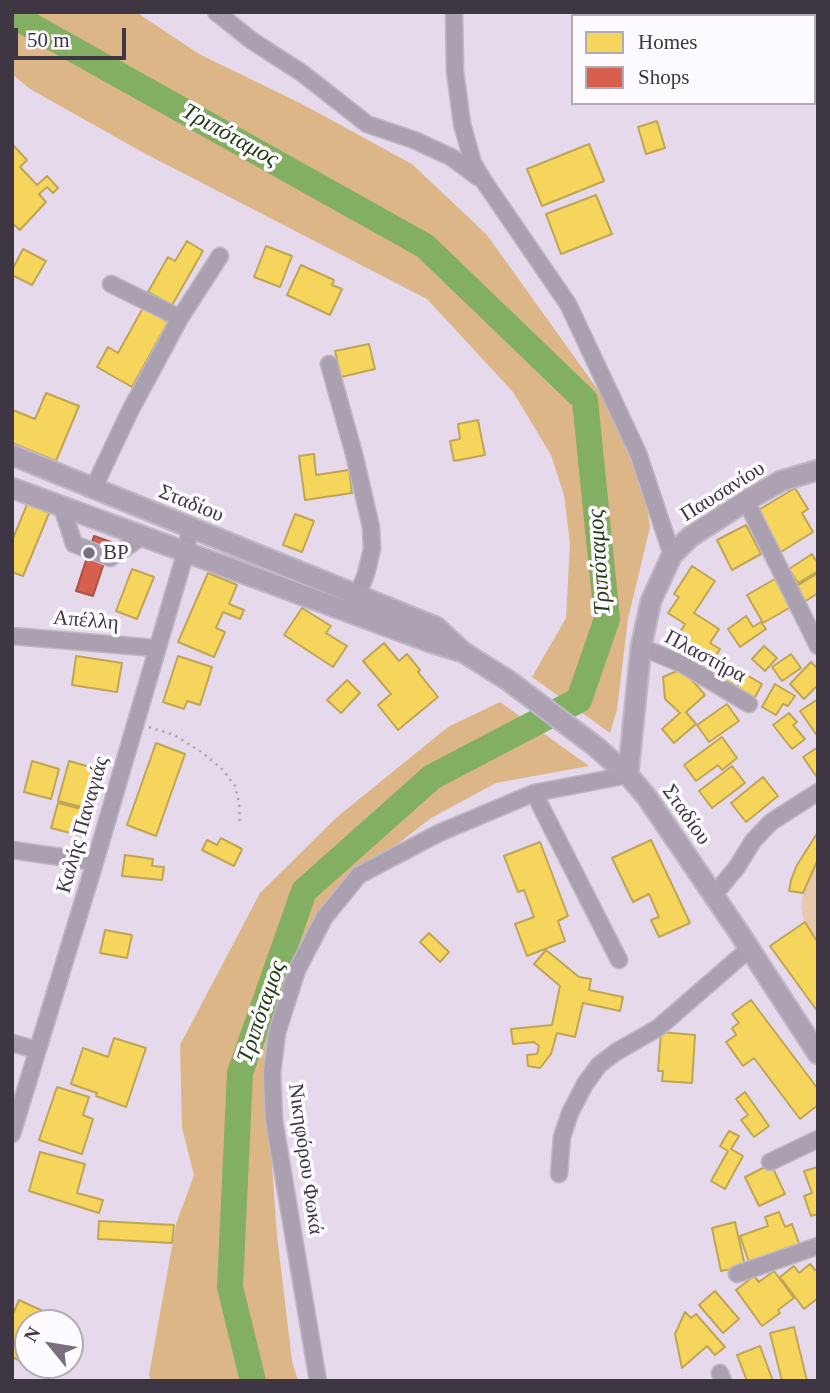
<!DOCTYPE html>
<meta charset="utf-8">
<style>
body{margin:0}
#map{position:relative;width:830px;height:1393px;overflow:hidden;background:#e6d9eb;font-family:Georgia,serif}
canvas{display:block}
.frame{position:absolute;inset:0;border:14px solid #3f3643;pointer-events:none}
.legend{position:absolute;left:571px;top:14px;width:245px;height:91px;box-sizing:border-box;background:#fdfbff;border:2px solid #b1acb4;margin:0;padding:9px 12px;list-style:none;font-size:21px;color:#3f3643}
.legend li{display:flex;align-items:center;gap:14px;height:35px}
.legend b{width:35px;border:2px solid #b1acb4}
.north{position:absolute;left:14px;top:1309px;width:70px;height:70px;box-sizing:border-box;background:#fdfbff;border:2px solid #b1acb4;border-radius:50%;rotate:300deg;font-size:19px;font-weight:700;line-height:28px;text-align:center;color:#3f3643}
.north::after{content:'';display:block;margin:auto;width:24px;height:32px;background:#796f7e;clip-path:polygon(50% 0,100% 100%,50% 72%,0 100%)}
.scale{position:absolute;left:14px;top:28px;width:112px;height:32px;box-sizing:border-box;border:4px solid #3f3643;border-top:0;padding-left:9px;font-size:21px;line-height:24px;white-space:nowrap;color:#3f3643;-webkit-text-stroke:5px #fdfbff;paint-order:stroke}
</style>
<div id="map">
<canvas width="830" height="1393"></canvas>
<div class="frame"></div>
<ul class="legend">
<li><b style="height:19px;background:#f6d55c"></b>Homes</li>
<li><b style="height:19px;background:#d6604d"></b>Shops</li>
</ul>
<div class="north">N</div>
<div class="scale">50 m</div>
</div>
<script>
const g = document.querySelector('canvas').getContext('2d');
g.lineJoin = 'round';
function paint(path, color) { g.fillStyle = color; g.fill(path, 'evenodd'); }
const toPath = rows => new Path2D(rows.map(r => 'M' + r).join(''));
function trace(path, color, width, dash) { g.strokeStyle = color; g.lineWidth = width; g.lineCap = dash ? 'butt' : 'round'; g.setLineDash(dash || []); g.stroke(path); }
function drawText(font, color, halo, rows, align = 'center') {
  g.font = font + ' Georgia,serif'; g.lineWidth = 7; g.setLineDash([]); g.textBaseline = 'middle'; g.strokeStyle = halo; g.fillStyle = color; for (const [text, x, y, turn = 0] of rows) {
    g.save(); g.translate(x, y); g.rotate((+turn || 0) * Math.PI / 180); g.textAlign = isNaN(turn) ? turn : align; if (halo) g.strokeText(text, 0, 0); g.fillText(text, 0, 0); g.restore();
  }
}
paint(toPath([
 [818,832,818,1012,770,946,804,922,801,907,803,894,789,891,791,880,805,850]
]), '#e9c9ab');
paint(toPath([
 [12,12,136,12,199,54,302,104,412,164,487,235,613,411,640,460,650,527,628,619,617,710,610,733,532,677,566,618,570,543,564,495,551,455,513,392,427,299,144,153,30,89,12,74],
 [500,702,589,766,496,783,431,818,394,847,346,892,300,958,266,1082,277,1235,292,1361,298,1381,151,1381,149,1375,176,1224,194,1175,182,1128,180,1045,260,893,337,817,448,727]
]), '#ddb688');
const homes = toPath([
 [657,121,665,148,646,154,638,127,657,121],
 [12,144,27,160,20,167,37,185,47,176,58,188,53,193,47,187,39,194,46,202,20,230,12,223,12,144],
 [589,144,604,181,542,206,527,169,589,144],
 [596,195,612,234,561,254,546,214,596,195],
 [187,241,203,251,172,305,148,292,168,257,175,261,187,241],
 [266,246,292,256,280,287,254,277,266,246],
 [23,249,46,261,32,285,12,275,12,270,23,249],
 [301,265,334,280,332,285,342,289,330,315,287,295,301,265],
 [143,308,168,322,132,387,97,367,108,347,118,353,143,308],
 [369,344,375,369,341,377,335,351,369,344],
 [46,393,79,406,56,461,12,443,13,410,35,419,46,393],
 [478,420,485,455,454,461,450,441,460,439,458,424,478,420],
 [314,454,316,475,349,470,352,493,305,500,299,456,314,454],
 [795,488,808,509,802,513,813,532,781,552,757,511,795,488],
 [28,502,50,511,23,576,12,572,12,541,28,502],
 [295,514,314,521,302,552,283,545,295,514],
 [746,525,761,554,732,570,717,540,746,525],
 [812,554,818,564,818,571,798,583,789,569,812,554],
 [692,566,715,581,694,613,719,629,710,643,720,649,711,664,703,658,699,664,672,646,685,624,668,613,679,597,674,594,692,566],
 [132,569,154,577,137,619,116,611,132,569],
 [208,573,237,585,229,604,244,610,240,619,223,612,216,628,225,632,214,657,178,642,208,573],
 [818,573,818,593,804,602,795,587,818,573],
 [775,579,791,607,763,623,747,595,775,579],
 [302,608,331,626,326,633,347,646,333,667,284,635,302,608],
 [746,616,753,627,761,622,766,629,740,647,728,629,746,616],
 [384,643,399,661,407,654,420,670,418,672,438,697,398,730,378,705,391,694,363,661,384,643],
 [764,646,777,658,765,671,752,659,764,646],
 [791,654,801,668,782,681,772,667,791,654],
 [76,656,122,663,117,692,72,685,76,656],
 [178,656,212,667,200,705,187,701,184,709,163,702,178,656],
 [811,662,818,669,818,685,804,699,790,684,811,662],
 [719,663,738,673,729,689,710,679,719,663],
 [677,671,685,672,705,695,686,712,696,724,674,743,662,729,680,713,665,699,663,677,677,671],
 [745,674,762,684,752,703,734,692,745,674],
 [347,680,360,693,341,713,327,700,347,680],
 [775,684,795,696,788,706,783,704,776,715,762,707,775,684],
 [818,699,818,737,800,711,818,699],
 [727,704,739,721,709,742,697,725,727,704],
 [789,713,797,722,793,725,805,739,792,749,773,725,789,713],
 [722,737,737,758,722,770,718,765,696,781,684,765,722,737],
 [156,743,185,754,156,836,127,825,156,743],
 [818,747,818,775,816,776,803,757,818,747],
 [32,761,59,769,51,799,24,792,32,761],
 [69,761,97,769,86,808,58,801,69,761],
 [732,766,745,783,712,808,699,791,732,766],
 [763,777,778,796,746,822,731,803,763,777],
 [58,803,93,812,86,837,51,828,58,803],
 [818,832,818,859,803,893,789,891,791,880,797,865,818,832],
 [221,838,242,849,234,866,202,850,207,840,217,845,221,838],
 [651,840,690,923,659,937,651,920,659,917,649,894,633,902,612,858,651,840],
 [540,842,568,916,558,921,565,941,527,956,515,924,534,917,524,890,518,892,504,856,540,842],
 [125,855,153,859,152,866,164,867,162,880,122,876,125,855],
 [805,922,818,943,818,1012,770,946,805,922],
 [105,930,132,935,127,958,100,953,105,930],
 [429,933,449,952,440,962,420,942,429,933],
 [546,950,579,977,591,979,589,990,623,997,620,1011,583,1003,575,1037,557,1033,551,1054,540,1068,528,1066,527,1055,537,1054,539,1046,534,1042,513,1044,511,1029,552,1025,560,986,534,964,546,950],
 [751,1000,818,1089,818,1105,800,1119,754,1058,743,1066,726,1042,736,1035,732,1028,739,1023,732,1014,751,1000],
 [661,1032,695,1035,692,1083,662,1081,663,1071,658,1071,661,1032],
 [114,1038,146,1048,126,1107,96,1096,97,1093,71,1084,83,1048,108,1057,114,1038],
 [57,1087,89,1097,83,1115,93,1119,82,1154,39,1140,57,1087],
 [745,1092,769,1126,754,1137,741,1120,748,1115,736,1099,745,1092],
 [729,1131,739,1136,731,1149,743,1156,725,1189,711,1181,728,1151,720,1146,729,1131],
 [40,1152,85,1164,77,1193,103,1200,99,1213,29,1191,40,1152],
 [771,1164,785,1194,759,1206,745,1177,771,1164],
 [818,1167,818,1214,811,1216,804,1196,812,1193,804,1171,818,1167],
 [779,1212,785,1227,792,1224,800,1246,750,1265,740,1236,768,1226,765,1217,779,1212],
 [99,1221,174,1225,172,1243,98,1239,99,1221],
 [735,1222,745,1266,721,1271,712,1228,735,1222],
 [810,1264,815,1270,818,1268,818,1298,804,1309,780,1277,794,1266,799,1273,810,1264],
 [774,1271,794,1298,778,1310,780,1313,762,1326,736,1290,754,1276,759,1282,774,1271],
 [715,1291,739,1319,723,1333,699,1305,715,1291],
 [19,1300,45,1312,40,1323,28,1323,28,1350,23,1362,12,1357,12,1316,19,1300],
 [685,1312,691,1318,696,1314,725,1347,715,1355,707,1346,682,1368,675,1334,685,1312],
 [794,1327,807,1381,782,1381,770,1333,794,1327],
 [760,1346,773,1381,747,1381,737,1355,760,1346]
]);
paint(homes, '#f6d55c');
trace(homes, '#bfa554', 2);
const shops = toPath([
 [94,536,111,542,93,596,76,591,94,536]
]);
paint(shops, '#d6604d');
trace(shops, '#a9534a', 2);
trace(toPath([
 [12,15,425,246,585,400,607,619,579,700,432,777,304,891,240,1073,230,1287,253,1381]
]), '#82af61', 26);
const minor = toPath([
 [216,12,251,40,302,73,367,124,414,140,451,157,478,177],
 [454,12,455,71,462,124,473,163,483,180,568,304,638,453,672,555],
 [111,284,180,318],
 [329,364,354,454,371,527,372,549,366,574,357,596],
 [94,487,130,411,180,318,220,256],
 [746,501,818,646],
 [62,507,74,544,110,558,143,536],
 [12,636,155,648],
 [641,647,682,664,749,704],
 [534,793,619,960],
 [12,850,95,862],
 [714,895,737,867,753,841,771,822,818,792],
 [12,1043,37,1050],
 [12,1134,95,862,186,551,190,528],
 [770,1162,818,1139],
 [559,1174,562,1137,570,1113,585,1084,599,1065,616,1052,658,1028,749,949],
 [737,1274,818,1246],
 [720,1373,723,1381],
 [318,1381,274,1120,272,1073,277,1033,297,970,324,918,359,875,439,833,534,793,628,775]
]);
const major = toPath([
 [12,455,436,627,463,652,509,681,595,746,628,775,646,796,738,931,818,1054],
 [12,488,430,642,459,651],
 [628,775,641,647,651,601,672,555,690,537,746,501,781,481,818,470]
]);
trace(minor, '#c0b7c4', 19);
trace(major, '#c0b7c4', 23);
trace(toPath([
 [149,727,174,735,203,753,222,769,235,786,239,803,240,823]
]), '#a99fad', 2.5, [2, 5]);
trace(minor, '#aba0b0', 16);
trace(major, '#afa1b4', 19);
for (const [x, y, r, color] of [
 [89,553,7,"#796f7e"]
]) { const dot = new Path2D(); dot.arc(x, y, r, 0, 2 * Math.PI); g.fillStyle = color; g.fill(dot); trace(dot, '#fdfbff', 2.5); }
drawText('21px', '#3f3643', '#fdfbff', [
 ["Παυσανίου",723,492,-32],
 ["Σταδίου",191,504,22],
 ["Απέλλη",86,621,5],
 ["Πλαστήρα",705,657,28],
 ["Σταδίου",686,815,55],
 ["Καλής Παναγιάς",83,825,-74],
 ["Νικηφόρου Φωκά",305,1159,82]
]);
drawText('21px', '#3f3643', '#fdfbff', [
 ["BP",103,553]
], 'left');
drawText('italic 23px', '#213c0f', '#fdfbff', [
 ["Τριπόταμος",230,136,29],
 ["Τριπόταμος",600,562,-94],
 ["Τριπόταμος",262,1012,-71]
]);
</script>
